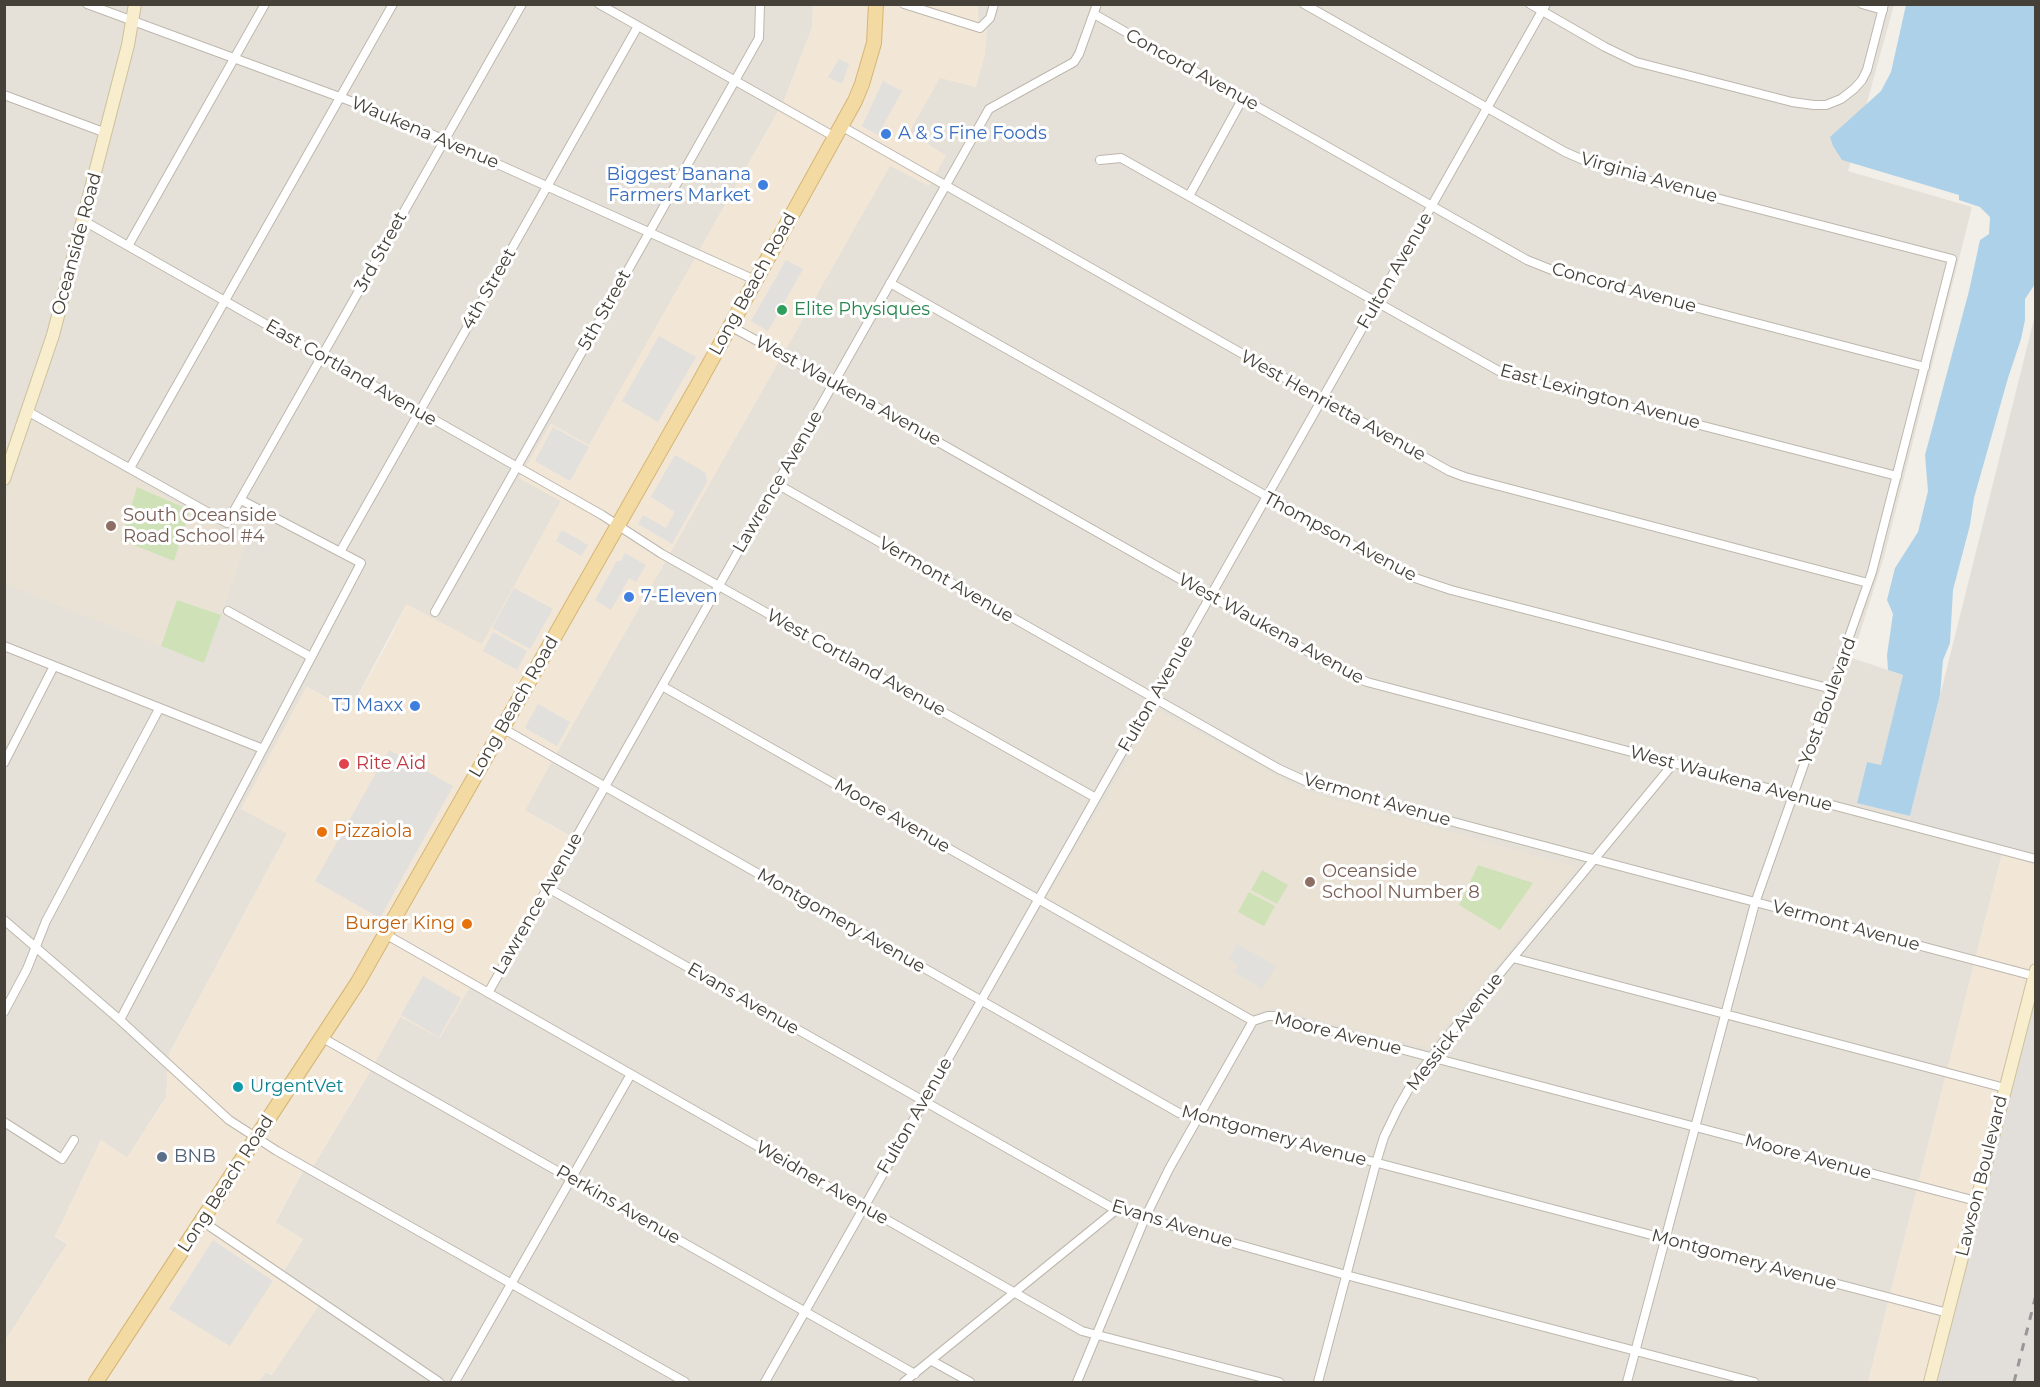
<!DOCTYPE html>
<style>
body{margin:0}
#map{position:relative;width:2040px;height:1387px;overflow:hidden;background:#f2efe9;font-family:Montserrat,sans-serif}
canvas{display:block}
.frame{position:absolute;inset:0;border:6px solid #454038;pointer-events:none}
</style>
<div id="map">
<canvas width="2040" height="1387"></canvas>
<div class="frame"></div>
</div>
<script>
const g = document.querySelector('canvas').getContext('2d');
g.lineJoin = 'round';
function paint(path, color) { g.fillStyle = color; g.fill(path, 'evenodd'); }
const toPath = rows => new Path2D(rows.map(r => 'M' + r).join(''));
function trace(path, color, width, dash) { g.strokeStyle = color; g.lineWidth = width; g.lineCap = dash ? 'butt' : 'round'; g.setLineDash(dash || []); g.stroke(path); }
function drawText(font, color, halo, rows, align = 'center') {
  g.font = font + ' Montserrat,sans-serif'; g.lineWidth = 6; g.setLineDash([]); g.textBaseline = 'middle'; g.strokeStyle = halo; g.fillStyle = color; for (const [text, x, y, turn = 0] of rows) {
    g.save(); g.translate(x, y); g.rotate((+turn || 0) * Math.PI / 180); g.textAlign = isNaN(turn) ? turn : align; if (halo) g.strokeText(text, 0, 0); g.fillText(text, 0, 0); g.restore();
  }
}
paint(toPath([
 [5,5,813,5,812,28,784,101,589,446,551,424,520,478,561,501,482,645,406,605,350,710,307,687,287,834,169,1054,166,1097,127,1158,101,1140,55,1237,67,1244,7,1338,5,1337],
 [978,5,1894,5,1848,171,1972,207,1884,557,1852,658,1903,675,1881,766,1867,762,1857,802,1910,816,1908,824,2003,850,1868,1382,258,1382,266,1372,271,1375,282,1274,303,1239,275,1223,306,1165,312,1168,368,1075,400,1016,473,982,572,837,524,810,890,165,946,156,909,132,940,77,976,87]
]), '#e6e1d8');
paint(toPath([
 [813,5,978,5,977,20,987,28,985,55,976,87,940,78,909,132,946,156,929,186,890,166,548,768,525,811,573,838,487,989,473,982,440,1038,400,1017,368,1075,312,1168,306,1165,275,1222,303,1239,282,1274,322,1301,272,1375,266,1372,258,1382,5,1382,5,1337,7,1338,67,1244,55,1236,101,1140,127,1158,166,1097,169,1054,287,834,241,809,306,687,350,710,391,637,406,604,482,644,561,501,519,478,551,424,589,445,784,101,812,28],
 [2003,850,2035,858,2035,962,1930,1382,1868,1382]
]), '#f2e6d7');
paint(toPath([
 [2035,315,2035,858,1908,824],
 [2035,962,2035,1382,1930,1382,2018,1029]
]), '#e2dfda');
paint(toPath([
 [32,420,246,542,204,663,5,584,5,499],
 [1158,710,1306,792,1577,867,1428,1048,1273,1008,1251,1014,1047,897]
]), '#eae3d5');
paint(toPath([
 [137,487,190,510,174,561,121,540],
 [177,600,221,615,204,663,161,646],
 [1478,865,1533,883,1500,930,1459,905],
 [1262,870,1288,885,1277,904,1251,890],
 [1249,892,1275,906,1264,926,1238,912]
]), '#cfe2b7');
paint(toPath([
 [839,59,849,64,842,84,828,77],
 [883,81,902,91,878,135,862,126],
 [786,260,803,269,768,331,751,321],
 [659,336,696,357,658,422,622,401],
 [553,427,589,447,570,481,535,461],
 [675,455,706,473,707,482,672,544,638,524,643,515,666,528,675,512,651,497],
 [562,530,588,545,581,556,556,541],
 [625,553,646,565,636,582,629,578,611,610,595,600,617,561,621,561],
 [514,588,553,609,530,649,492,628],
 [493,632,527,651,517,670,483,651],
 [538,704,570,722,557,746,525,728],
 [389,750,453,786,380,918,315,881],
 [1237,944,1276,966,1262,989,1234,972,1238,965,1229,959],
 [423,976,461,998,439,1037,401,1015],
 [213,1240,273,1281,230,1346,169,1309]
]), '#e1e0dd');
paint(toPath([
 [1906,5,2036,5,2035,284,2025,299,2025,320,2021,339,2008,378,1974,498,1970,525,1953,590,1950,643,1943,660,1940,695,1910,816,1857,803,1867,762,1881,765,1903,675,1888,670,1887,655,1893,614,1887,600,1895,568,1918,532,1928,491,1925,455,1969,291,1980,240,1989,234,1990,217,1980,207,1959,200,1959,195,1842,160,1833,146,1830,137,1881,91,1891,72]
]), '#add1e8');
const street = toPath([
 [87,4,391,116,755,280],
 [599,4,835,137],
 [904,4,980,28,990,18,994,4],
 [1304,4,1565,152,1604,169,1952,259,1872,572,1755,903,1627,1382],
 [1530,4,1605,47,1636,62,1792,102,1814,105,1826,105,1841,99,1854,89,1862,80,1867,70,1884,4],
 [1862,4,1883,10],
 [1094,14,1527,260,1552,270,1925,367],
 [4,95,106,133],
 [841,126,1449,471,1465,477,1868,583],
 [1100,160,1121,158,1506,375,1897,476],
 [1189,196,1243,98],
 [84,221,602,515,662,554,1096,798],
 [128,246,265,4],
 [890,283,1406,575,1451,590,1832,689],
 [730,326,834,383,1344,672,1367,682,2036,859],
 [27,411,227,523,522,4],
 [130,468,393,4],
 [777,484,1279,769,1314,785,2034,976],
 [340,552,638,26],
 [228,611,311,657],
 [435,612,759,38,760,4],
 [4,646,263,749],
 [662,686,1253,1021,1268,1016,1275,1016,1976,1201],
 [502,728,1179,1113,1199,1116,1948,1313],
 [4,763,54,666],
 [548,888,1116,1210,1346,1275,1754,1382],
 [4,920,120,1020,229,1120,277,1151,685,1382],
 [385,934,1082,1331,1279,1382],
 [1513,958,2005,1088],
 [488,993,989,109,1074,62,1079,54,1097,4],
 [4,1012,27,969,46,921,159,709],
 [120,1020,361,563,241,500],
 [321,1037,915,1374],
 [4,1122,62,1159,74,1140],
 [202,1221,439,1382],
 [932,1361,970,1382],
 [455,1382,631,1074],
 [765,1382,1546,4],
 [904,1382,1116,1210],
 [1077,1382,1145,1218,1169,1169,1253,1021],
 [1318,1382,1376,1163,1384,1137,1398,1108,1415,1078,1444,1041,1673,764]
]);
const secondary = toPath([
 [4,479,53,335,128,45,135,4],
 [1930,1382,2036,970]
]);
const primary = toPath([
 [96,1382,358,982,696,388,855,101,862,84,874,43,876,4]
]);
trace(street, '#bdb7ad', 10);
trace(secondary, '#ccc09e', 14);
trace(primary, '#d5b674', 16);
trace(street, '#fff', 8);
trace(secondary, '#f8edcd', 12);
trace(primary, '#f2daa2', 14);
trace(toPath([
 [2014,1382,2036,1295]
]), '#979797', 3, [8, 8]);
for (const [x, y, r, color] of [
 [886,134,6,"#3f7fe0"],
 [763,185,6,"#3f7fe0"],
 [782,310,6,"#2e9e5b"],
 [111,526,6,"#8d6e63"],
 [629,597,6,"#3f7fe0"],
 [415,706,6,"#3f7fe0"],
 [344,764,6,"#e0444e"],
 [322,832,6,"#e8710a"],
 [1310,882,6,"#8d6e63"],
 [467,924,6,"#e8710a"],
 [238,1087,6,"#0f9aa8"],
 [162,1157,6,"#5c6f8a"]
]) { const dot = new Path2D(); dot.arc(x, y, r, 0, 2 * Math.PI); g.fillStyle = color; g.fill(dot); trace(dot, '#fff', 2); }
drawText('18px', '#454038', '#fff', [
 ["Concord Avenue",1192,70,29],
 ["Waukena Avenue",425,133,23],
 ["Virginia Avenue",1649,178,16],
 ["Oceanside Road",77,244,-75],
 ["3rd Street",381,252,-61],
 ["Fulton Avenue",1395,271,-60],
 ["Long Beach Road",753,284,-61],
 ["Concord Avenue",1624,288,15],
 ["4th Street",489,289,-60],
 ["5th Street",605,310,-61],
 ["East Cortland Avenue",351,373,30],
 ["West Waukena Avenue",848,391,29],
 ["East Lexington Avenue",1600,397,15],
 ["West Henrietta Avenue",1333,406,29],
 ["Lawrence Avenue",778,482,-60],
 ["Thompson Avenue",1340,537,28],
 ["Vermont Avenue",946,580,30],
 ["West Waukena Avenue",1271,629,29],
 ["West Cortland Avenue",856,663,29],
 ["Fulton Avenue",1156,694,-60],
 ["Yost Boulevard",1828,701,-70],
 ["Long Beach Road",514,707,-60],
 ["West Waukena Avenue",1731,779,15],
 ["Vermont Avenue",1377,800,16],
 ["Moore Avenue",892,816,30],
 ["Lawrence Avenue",538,904,-60],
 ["Montgomery Avenue",841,921,30],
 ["Vermont Avenue",1846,926,15],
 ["Evans Avenue",743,999,30],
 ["Messick Avenue",1455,1032,-52],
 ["Moore Avenue",1338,1034,14],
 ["Fulton Avenue",915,1116,-60],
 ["Montgomery Avenue",1274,1136,15],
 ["Moore Avenue",1808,1157,15],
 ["Lawson Boulevard",1982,1176,-76],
 ["Weidner Avenue",822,1183,30],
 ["Long Beach Road",226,1184,-57],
 ["Perkins Avenue",618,1205,30],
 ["Evans Avenue",1172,1224,17],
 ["Montgomery Avenue",1744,1260,15]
]);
drawText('18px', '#366cbe', '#fff', [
 ["A & S Fine Foods",898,134],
 ["Biggest Banana",751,175,"right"],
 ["Farmers Market",751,196,"right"],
 ["7-Eleven",641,597],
 ["TJ Maxx",403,706,"right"]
], 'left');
drawText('18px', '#27864d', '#fff', [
 ["Elite Physiques",794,310]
], 'left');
drawText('18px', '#785e54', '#fff', [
 ["South Oceanside",123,516],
 ["Road School #4",123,537],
 ["Oceanside",1322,872],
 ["School Number 8",1322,893]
], 'left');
drawText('18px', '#be3a42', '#fff', [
 ["Rite Aid",356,764]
], 'left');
drawText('18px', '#c56008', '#fff', [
 ["Pizzaiola",334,832],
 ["Burger King",455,924,"right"]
], 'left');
drawText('18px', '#0d838f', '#fff', [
 ["UrgentVet",250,1087]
], 'left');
drawText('18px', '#4e5e75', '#fff', [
 ["BNB",174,1157]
], 'left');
</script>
